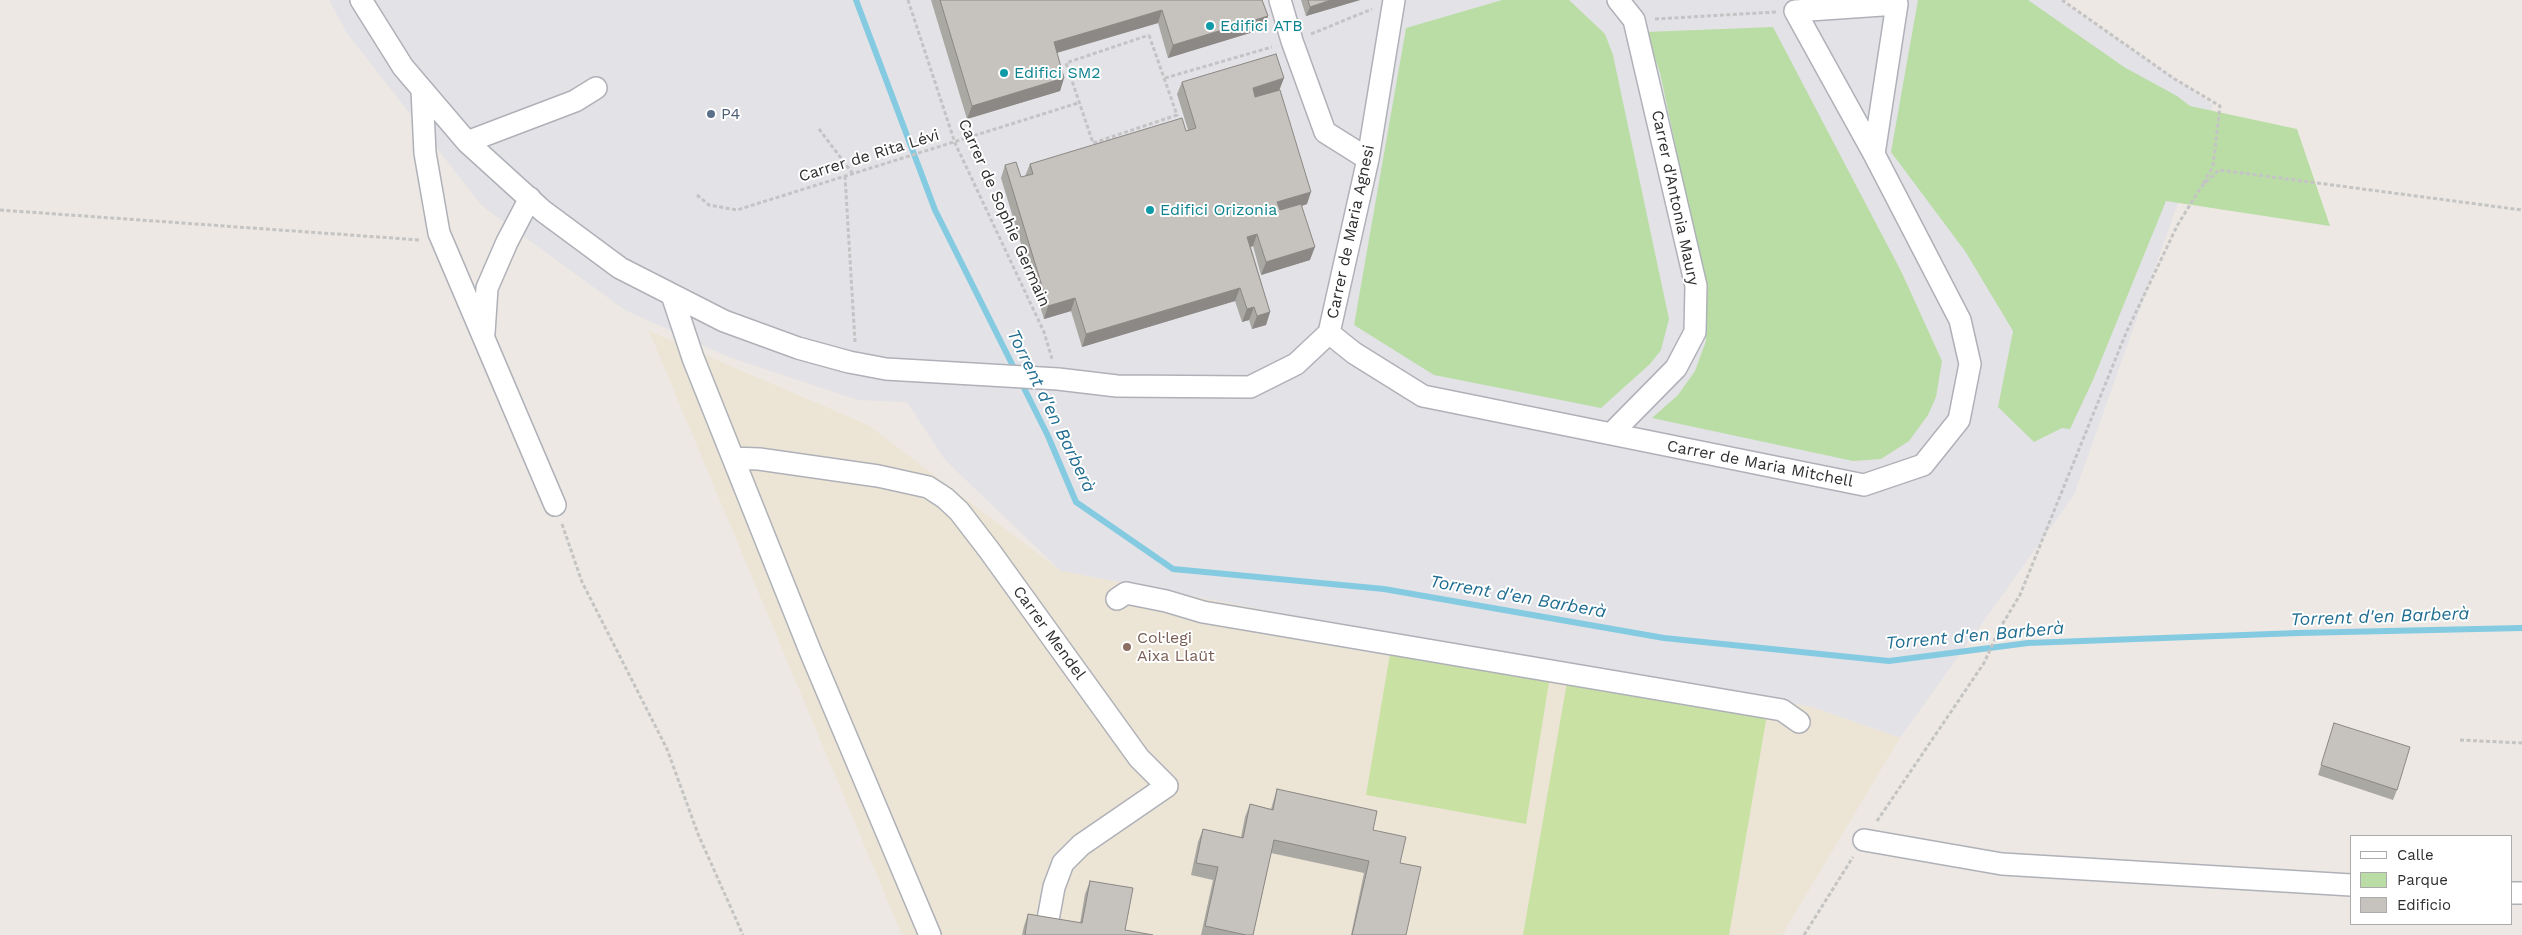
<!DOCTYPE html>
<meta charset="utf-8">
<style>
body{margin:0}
#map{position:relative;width:2522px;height:935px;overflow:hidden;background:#ede8e3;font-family:"Work Sans",sans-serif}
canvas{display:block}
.legend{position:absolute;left:2350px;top:835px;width:162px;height:90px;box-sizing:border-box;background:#fff;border:1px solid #ababab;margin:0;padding:6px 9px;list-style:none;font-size:15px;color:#2e2e2e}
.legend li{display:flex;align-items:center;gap:10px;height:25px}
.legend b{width:25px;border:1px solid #ababab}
</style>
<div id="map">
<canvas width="2522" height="935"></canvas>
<ul class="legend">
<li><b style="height:6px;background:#fff"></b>Calle</li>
<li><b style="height:14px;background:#badda6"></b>Parque</li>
<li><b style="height:14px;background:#c6c3be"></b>Edificio</li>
</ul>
</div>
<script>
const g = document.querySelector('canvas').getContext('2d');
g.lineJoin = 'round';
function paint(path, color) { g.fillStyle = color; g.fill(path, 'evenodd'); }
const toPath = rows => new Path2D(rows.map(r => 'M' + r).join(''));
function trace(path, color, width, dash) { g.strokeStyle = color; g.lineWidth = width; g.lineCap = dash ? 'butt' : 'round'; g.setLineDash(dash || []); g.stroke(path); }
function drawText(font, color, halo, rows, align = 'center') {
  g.font = font + ' "Work Sans",sans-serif'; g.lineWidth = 4; g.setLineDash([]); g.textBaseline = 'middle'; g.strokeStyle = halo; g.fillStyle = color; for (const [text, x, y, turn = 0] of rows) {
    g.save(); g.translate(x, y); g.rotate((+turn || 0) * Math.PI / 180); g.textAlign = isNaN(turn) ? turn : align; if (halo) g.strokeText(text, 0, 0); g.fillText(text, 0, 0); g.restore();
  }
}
paint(toPath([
 [329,0,2060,0,2213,105,2074,495,1900,738,1812,707,1358,628,1061,571,945,460,907,402,858,400,729,357,625,310,482,206,346,32]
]), '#e3e2e7');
paint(toPath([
 [649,331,868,425,1061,571,1358,628,1812,707,1900,738,1782,935,902,935]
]), '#ece4d5');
paint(toPath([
 [1502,0,1569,0,1605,34,1613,55,1669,319,1661,350,1650,364,1601,408,1434,375,1354,325,1406,28],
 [1918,0,2028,0,2124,67,2177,96,2190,106,2297,129,2330,226,2166,201,2093,380,2070,429,2062,428,2034,442,1998,407,2013,331,1965,251,1891,152],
 [1773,27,1901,271,1942,361,1936,397,1928,415,1909,441,1881,459,1853,461,1652,418,1678,395,1695,371,1706,341,1706,289,1660,73,1646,32]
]), '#badda6');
paint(toPath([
 [1391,648,1550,676,1526,824,1366,795],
 [1567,682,1767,715,1729,935,1523,935]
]), '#c9e2a4');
trace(toPath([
 [856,0,935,210,1048,436,1076,502,1173,569,1384,589,1664,638,1889,661,2028,643,2298,633,2522,628]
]), '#84cbe1', 6);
const minor = toPath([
 [361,0,403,67,467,142,543,211,620,268,724,321,798,348,849,362,886,369,1058,379,1117,386,1250,387,1296,364,1329,333,1368,159,1394,0],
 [1280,0,1292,41,1325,132,1368,159],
 [422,90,425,153,439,233,555,505],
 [467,142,575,101,596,88],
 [672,295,693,358,811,653,930,935],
 [484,333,487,288,507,242,530,198],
 [1329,333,1354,353,1423,396,1864,485,1923,465,1959,420,1970,364,1960,320,1874,154,1897,4,1795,11,1874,154],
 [1611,434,1676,368,1695,332,1696,286,1634,20,1618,0],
 [733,458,759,459,878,476,928,487,945,498,959,511,989,550,1139,758,1167,786,1081,845,1063,863,1054,887,1047,925],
 [1117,599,1126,593,1166,601,1203,612,1782,710,1799,722],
 [1864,840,2002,864,2351,885],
 [2511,893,2522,893]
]);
trace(minor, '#afb1b8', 24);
trace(toPath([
 [908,0,955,143,1044,332,1052,359],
 [2062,0,2173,78,2220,106,2213,166,2203,184],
 [1655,19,1776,12],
 [1311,34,1372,9],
 [1149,35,1177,115,1093,143,1066,63,1149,35],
 [1165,78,1272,47],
 [819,129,853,174],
 [845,176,855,342],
 [697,195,709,205,737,210,1078,103],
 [0,210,420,240],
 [562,524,582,582,667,749,698,834,743,935],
 [2460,740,2522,743],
 [1877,821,1984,663,2000,628,2020,595,2126,333,2177,226,2201,187,2219,170,2522,210],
 [1804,935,1853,857]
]), '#c4c4c4', 3, [4, 2.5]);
trace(minor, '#fff', 21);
paint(toPath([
 [931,0,1262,0,1268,16,1263,29,1168,58,1158,23,1057,53,1064,78,1060,91,967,119],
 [1301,0,1360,0,1306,16],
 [1182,82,1280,90,1307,204,1302,206,1310,260,1261,275,1253,246,1251,247,1270,312,1266,325,1252,329,1249,320,1242,322,1235,301,1082,347,1071,311,1044,319,1001,178,1005,165,1021,177,1025,176,1030,164,1188,130,1177,94],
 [2334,723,2397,790,2393,800,2318,775],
 [1277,789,1373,830,1400,863,1406,935,1351,935,1364,873,1271,853,1253,935,1201,935,1213,880,1191,875,1198,842,1203,829,1241,837,1245,817,1250,804,1271,809,1273,802],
 [1090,881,1125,930,1153,935,1022,935,1024,926,1028,914,1080,923,1085,894]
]), '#aaa8a3');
paint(toPath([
 [1331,0,1360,0,1306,16,1310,7],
 [1162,10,1158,23,1049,55,1054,42],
 [1268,16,1263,29,1168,58,1173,45],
 [1064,78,1060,91,967,119,972,106],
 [1284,78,1279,91,1248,100,1253,88],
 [1311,192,1307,204,1273,215,1277,202],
 [1257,234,1253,246,1243,249,1247,237],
 [1315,247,1310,260,1261,275,1266,262],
 [1240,288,1235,301,1082,347,1086,334],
 [1075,298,1071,311,1044,319,1048,306],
 [1254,307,1249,320,1242,322,1247,309],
 [1270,312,1266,325,1252,329,1257,316]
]), '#8b8885');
const building = toPath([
 [940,0,1262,0,1268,16,1173,45,1162,10,1105,27,1054,42,1064,78,972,106,940,0],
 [1308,0,1331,0,1310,7,1308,0],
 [1276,54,1284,78,1253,88,1255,97,1280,90,1311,192,1277,202,1280,210,1301,204,1315,247,1266,262,1257,234,1247,237,1270,312,1257,316,1254,307,1247,309,1240,288,1086,334,1075,298,1048,306,1005,165,1016,162,1021,177,1033,174,1030,164,1182,118,1186,131,1196,128,1182,82,1276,54],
 [2334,723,2410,747,2397,790,2321,765,2334,723],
 [1277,789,1377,811,1373,830,1406,837,1400,863,1421,867,1406,935,1352,935,1369,861,1274,840,1253,935,1246,935,1205,926,1218,867,1196,863,1203,829,1243,838,1250,804,1273,810,1277,789],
 [1090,881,1133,888,1125,930,1153,935,1025,935,1028,914,1082,923,1090,881]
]);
paint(building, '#c6c3be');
trace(building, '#8b8885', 1);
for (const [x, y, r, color] of [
 [1210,26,5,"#0f9aa8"],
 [1004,73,5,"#0f9aa8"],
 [711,114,5,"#5c6f8a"],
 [1150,210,5,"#0f9aa8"],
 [1127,647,5,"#8d6e63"]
]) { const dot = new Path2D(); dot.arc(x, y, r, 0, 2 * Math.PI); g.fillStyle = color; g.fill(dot); trace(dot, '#fff', 2); }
drawText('16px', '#0d838f', '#fff', [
 ["Edifici ATB",1220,26],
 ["Edifici SM2",1014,73],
 ["Edifici Orizonia",1160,210]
], 'left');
drawText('16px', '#4e5e75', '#fff', [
 ["P4",721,114]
], 'left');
drawText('16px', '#2e2e2e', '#fff', [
 ["Carrer de Rita Lévi",869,156,-17],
 ["Carrer d'Antonia Maury",1675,198,78],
 ["Carrer de Sophie Germain",1004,213,66],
 ["Carrer de Maria Agnesi",1351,232,-78],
 ["Carrer de Maria Mitchell",1760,464,11],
 ["Carrer Mendel",1049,633,54]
]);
drawText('16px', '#785e54', '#fff', [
 ["Col·legi",1137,638],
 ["Aixa Llaüt",1137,656]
], 'left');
drawText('italic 18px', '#1f6d91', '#fff', [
 ["Torrent d'en Barberà",1051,411,64],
 ["Torrent d'en Barberà",1518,597,10],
 ["Torrent d'en Barberà",2380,617,-2],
 ["Torrent d'en Barberà",1975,636,-5]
]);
</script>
